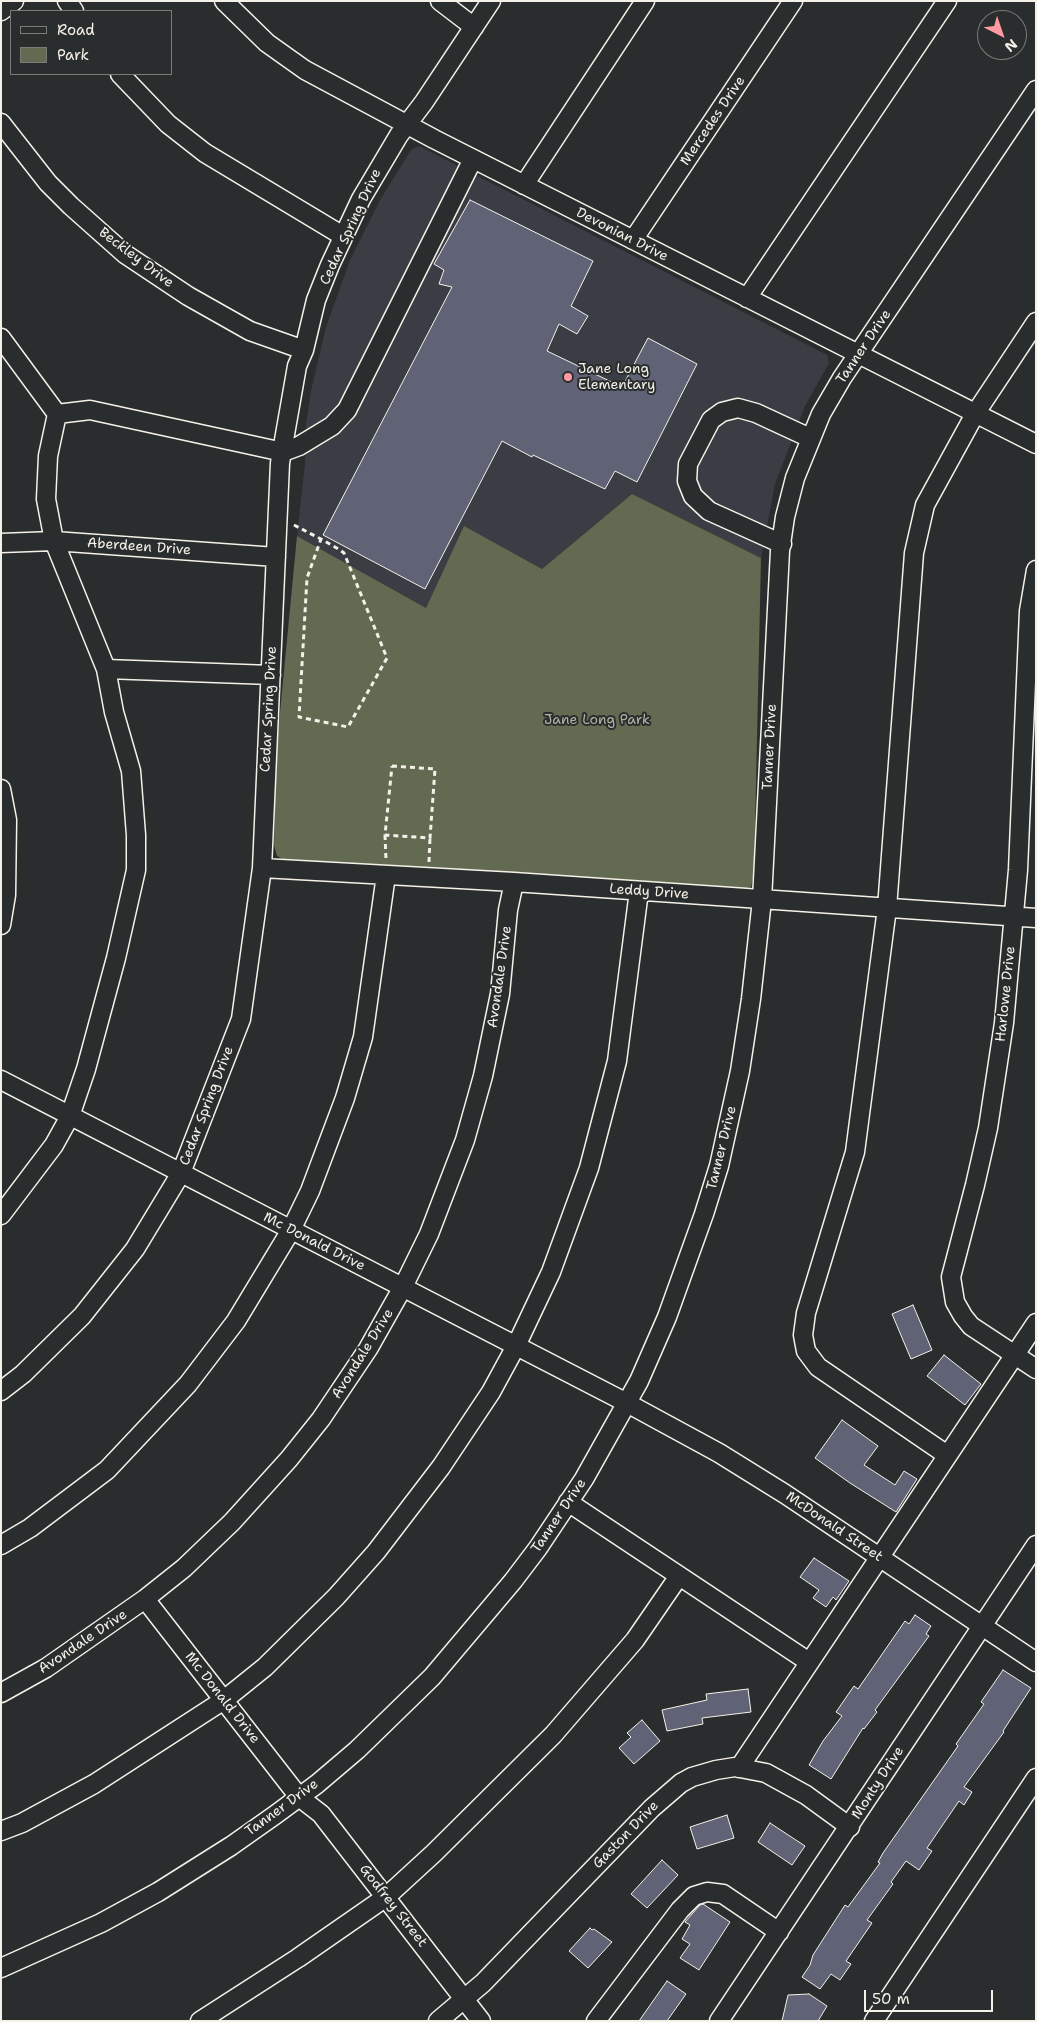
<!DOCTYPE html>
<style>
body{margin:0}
#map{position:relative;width:1037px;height:2022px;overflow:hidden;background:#2a2d2e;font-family:"Shantell Sans",sans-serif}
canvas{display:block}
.frame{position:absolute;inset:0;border:2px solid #f4f1e8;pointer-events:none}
.legend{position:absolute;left:10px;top:10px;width:162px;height:65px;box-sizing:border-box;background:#2a2d2e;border:1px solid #7b7b78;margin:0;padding:6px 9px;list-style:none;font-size:15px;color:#f4f1e8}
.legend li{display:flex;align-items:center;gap:10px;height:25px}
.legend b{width:25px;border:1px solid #7b7b78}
.north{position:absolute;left:977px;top:10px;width:50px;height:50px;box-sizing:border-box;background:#2a2d2e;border:1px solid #7b7b78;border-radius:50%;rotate:139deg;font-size:14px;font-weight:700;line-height:20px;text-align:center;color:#f4f1e8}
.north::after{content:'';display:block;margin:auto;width:18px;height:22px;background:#ff9aa2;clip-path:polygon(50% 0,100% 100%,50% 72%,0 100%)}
.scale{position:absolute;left:864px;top:1990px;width:129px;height:22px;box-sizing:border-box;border:2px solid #f4f1e8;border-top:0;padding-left:6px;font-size:15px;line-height:18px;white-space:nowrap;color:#f4f1e8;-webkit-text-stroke:4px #2a2d2e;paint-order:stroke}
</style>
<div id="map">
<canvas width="1037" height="2022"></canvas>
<div class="frame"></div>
<ul class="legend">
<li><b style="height:6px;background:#2a2d2e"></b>Road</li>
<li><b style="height:14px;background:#626b51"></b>Park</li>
</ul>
<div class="north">N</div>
<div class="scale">50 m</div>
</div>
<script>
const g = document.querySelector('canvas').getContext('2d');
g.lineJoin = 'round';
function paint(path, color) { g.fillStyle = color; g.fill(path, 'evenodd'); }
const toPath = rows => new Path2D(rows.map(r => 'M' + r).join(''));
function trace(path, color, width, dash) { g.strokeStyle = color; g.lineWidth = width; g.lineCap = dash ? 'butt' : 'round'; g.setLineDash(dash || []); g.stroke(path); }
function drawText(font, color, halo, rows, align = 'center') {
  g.font = font + ' "Shantell Sans",sans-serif'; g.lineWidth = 4; g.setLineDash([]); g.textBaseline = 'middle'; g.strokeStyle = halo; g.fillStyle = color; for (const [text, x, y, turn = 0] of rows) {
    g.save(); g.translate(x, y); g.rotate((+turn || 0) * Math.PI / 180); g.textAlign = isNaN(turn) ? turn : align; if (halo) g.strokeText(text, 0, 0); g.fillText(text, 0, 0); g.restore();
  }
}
paint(toPath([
 [419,146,827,355,829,363,805,406,775,484,761,558,632,494,542,569,464,527,426,608,297,536,305,463,306,424,311,391,326,327,350,260,380,200,411,150]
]), '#3a3d43');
paint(toPath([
 [632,494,761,558,754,872,751,887,737,890,286,861,277,856,274,845,276,754,297,536,426,608,464,526,542,569]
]), '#626b51');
const building = toPath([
 [470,200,593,261,571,306,588,316,577,334,559,324,547,351,622,387,648,338,697,364,637,482,615,471,605,489,533,455,532,457,502,441,425,589,323,535,452,287,439,284,444,270,434,264,470,200],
 [913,1305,932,1350,911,1359,892,1314,913,1305],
 [944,1355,981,1384,965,1405,927,1376,944,1355],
 [842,1420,878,1446,864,1465,895,1485,904,1471,917,1479,896,1512,850,1483,815,1458,842,1420],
 [814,1558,849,1581,836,1600,833,1597,826,1607,813,1598,819,1590,800,1577,814,1558],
 [915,1615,931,1626,926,1634,929,1636,875,1710,877,1712,864,1729,863,1728,831,1779,809,1765,823,1741,842,1716,836,1712,854,1686,858,1689,905,1621,909,1624,915,1615],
 [1003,1670,1031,1688,1003,1731,1004,1732,964,1787,972,1792,964,1805,959,1801,927,1848,932,1851,919,1870,906,1861,891,1882,893,1884,867,1920,872,1923,846,1961,851,1964,840,1980,831,1974,820,1989,802,1977,810,1965,813,1955,845,1905,848,1907,880,1863,878,1862,883,1853,958,1746,956,1744,984,1704,981,1702,1003,1670],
 [748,1689,751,1712,702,1718,703,1724,667,1731,662,1710,707,1700,706,1694,748,1689],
 [642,1720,660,1741,634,1764,619,1748,631,1737,627,1733,642,1720],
 [727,1815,734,1838,697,1849,690,1827,727,1815],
 [770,1823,805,1846,792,1865,758,1842,770,1823],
 [662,1860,678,1875,647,1908,631,1894,662,1860],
 [703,1904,730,1922,699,1970,680,1958,690,1944,682,1939,690,1925,685,1922,700,1905,703,1904],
 [590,1928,592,1930,594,1929,612,1942,588,1968,569,1951,590,1928],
 [667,1981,686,1994,667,2021,639,2021,667,1981],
 [809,1994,827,2006,818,2021,782,2021,788,1995,809,1994]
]);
paint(building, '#606375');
trace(building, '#f4f1e8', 1);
const minor = toPath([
 [67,1,74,11],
 [224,1,267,43,305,70,434,139,1036,444],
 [440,1,474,27],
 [1,11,14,1],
 [120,74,168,124,205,153,343,236],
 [1,123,48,183,71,206,125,254,188,296,250,331,304,350],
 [524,185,645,1],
 [633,240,793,1],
 [747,298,947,1],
 [1,338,57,414,48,456,46,499,54,541,106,669,114,712,131,771,136,835,136,870,116,958,86,1069,70,1116,54,1145,1,1215],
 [57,414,90,410,283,452,299,446,332,426,347,410,473,159],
 [1,543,54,541,276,557],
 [782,544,709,511,693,496,687,481,688,464,711,420,722,412,738,408,756,413,810,438],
 [1036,570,1029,611,1018,870,1004,1023,988,1128,975,1185,951,1277,955,1302,963,1316,971,1326,1036,1369],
 [106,669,271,675],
 [1,789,7,820,6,895,1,925],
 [262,868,514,882,1036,918],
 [1,1080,627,1403,719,1453,785,1494,1036,1662],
 [1,1391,23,1374,82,1316,135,1249,181,1173,241,1019,262,868,280,463,297,366,304,350,316,300,330,265,361,199,399,135,424,102,491,1],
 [947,1455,818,1367,806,1351,803,1335,806,1313,855,1152,887,908,914,553,925,505,975,414,1036,322],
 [568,1502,809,1662],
 [1,1545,30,1528,107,1470,188,1384,236,1321,291,1230,310,1191,345,1098,363,1037,386,875],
 [145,1599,299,1797,321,1814,481,2021],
 [1,1693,46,1668,145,1599,184,1568,232,1522,289,1459,321,1419,368,1349,403,1287,429,1234,465,1140,483,1076,500,994,508,910,514,882],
 [739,1768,1036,1323],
 [1,1831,22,1823,94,1784,224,1700,265,1667,336,1597,376,1552,441,1467,491,1392,516,1346,551,1272,589,1168,617,1061,639,891],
 [1,1968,101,1923,158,1892,231,1846,275,1815,317,1784,357,1750,432,1677,513,1581,538,1548,584,1479,639,1381,667,1317,704,1214,719,1166,740,1071,751,999,762,900,780,551,785,517,795,478,821,414,842,378,1036,90],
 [200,2021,298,1958,386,1897,434,1853,553,1735,635,1640,679,1576],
 [438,2021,483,1983,652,1808,681,1783,692,1777,716,1770,735,1767,766,1773,806,1795,850,1827],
 [596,2021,680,1910,694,1896,707,1892,723,1894,779,1932],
 [719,2021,1036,1545],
 [874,2021,1036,1778]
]);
trace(minor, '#f4f1e8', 21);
trace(toPath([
 [294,525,315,536,321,539,340,550,344,553,387,658,348,727,299,717,307,578,321,539],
 [392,766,435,769,430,838,385,835,392,766],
 [385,835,386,860],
 [429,862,430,838]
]), '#f4f1e8', 3, [5, 4]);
trace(minor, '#2a2d2e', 18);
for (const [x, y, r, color] of [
 [568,377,5,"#ff9aa2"]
]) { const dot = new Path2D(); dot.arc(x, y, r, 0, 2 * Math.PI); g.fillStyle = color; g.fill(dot); trace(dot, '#2a2d2e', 2); }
drawText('14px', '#f4f1e8', '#2a2d2e', [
 ["Mercedes Drive",713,121,-56],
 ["Cedar Spring Drive",351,227,-65],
 ["Devonian Drive",622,235,27],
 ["Beckley Drive",136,258,37],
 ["Tanner Drive",864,347,-56],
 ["Aberdeen Drive",139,547,4],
 ["Cedar Spring Drive",269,709,-87],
 ["Tanner Drive",770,747,-87],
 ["Leddy Drive",649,892,4],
 ["Avondale Drive",500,977,-82],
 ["Harlowe Drive",1006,994,-84],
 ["Cedar Spring Drive",207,1106,-69],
 ["Tanner Drive",722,1148,-76],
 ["Mc Donald Drive",314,1242,27],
 ["Avondale Drive",363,1354,-58],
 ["Tanner Drive",559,1516,-56],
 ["McDonald Street",834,1527,34],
 ["Avondale Drive",83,1642,-34],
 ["Mc Donald Drive",222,1698,52],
 ["Monty Drive",878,1783,-57],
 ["Tanner Drive",282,1808,-36],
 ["Gaston Drive",626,1835,-46],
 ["Godfrey Street",393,1906,52]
]);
drawText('14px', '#f4f1e8', '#2a2d2e', [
 ["Jane Long",578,369],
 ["Elementary",578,385]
], 'left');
drawText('14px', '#b2b5a4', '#2a2d2e', [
 ["Jane Long Park",597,720]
]);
</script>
